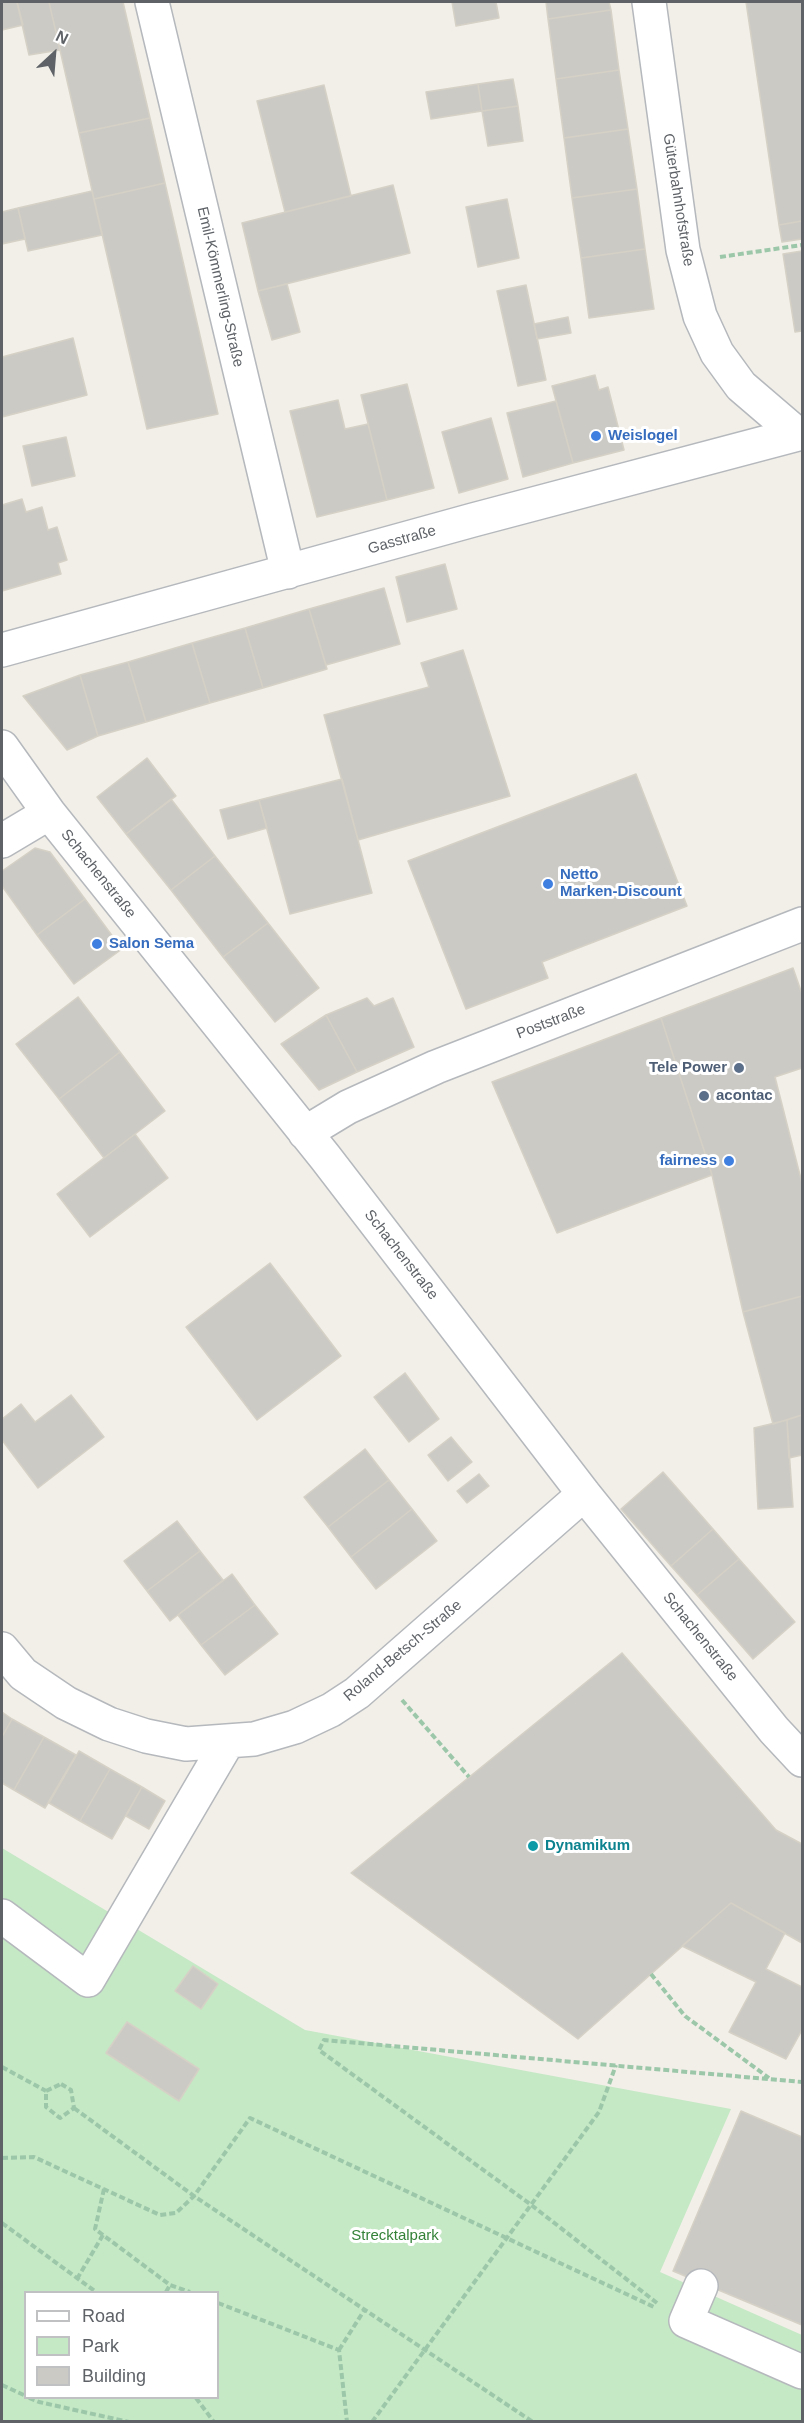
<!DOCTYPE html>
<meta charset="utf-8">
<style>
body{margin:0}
#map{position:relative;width:804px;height:2423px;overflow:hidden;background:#f1efe8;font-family:Arial,sans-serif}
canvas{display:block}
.frame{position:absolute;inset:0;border:3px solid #5f6368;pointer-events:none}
.legend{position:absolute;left:24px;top:2291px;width:195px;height:108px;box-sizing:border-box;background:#fff;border:2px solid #bfc1c3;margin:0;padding:8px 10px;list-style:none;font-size:18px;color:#5f6368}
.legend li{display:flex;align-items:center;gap:12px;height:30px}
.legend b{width:30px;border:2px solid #bfc1c3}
.north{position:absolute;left:24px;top:24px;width:60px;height:60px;-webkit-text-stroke:4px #fff;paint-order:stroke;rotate:26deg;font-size:16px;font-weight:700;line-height:24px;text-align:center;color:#5f6368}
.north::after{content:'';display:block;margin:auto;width:21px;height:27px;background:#5f6368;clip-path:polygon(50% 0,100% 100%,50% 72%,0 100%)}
</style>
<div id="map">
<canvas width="804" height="2423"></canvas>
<div class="frame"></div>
<ul class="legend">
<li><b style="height:8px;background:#fff"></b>Road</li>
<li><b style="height:16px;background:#c5e8c5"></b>Park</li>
<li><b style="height:16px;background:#cccac5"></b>Building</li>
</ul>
<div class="north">N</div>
</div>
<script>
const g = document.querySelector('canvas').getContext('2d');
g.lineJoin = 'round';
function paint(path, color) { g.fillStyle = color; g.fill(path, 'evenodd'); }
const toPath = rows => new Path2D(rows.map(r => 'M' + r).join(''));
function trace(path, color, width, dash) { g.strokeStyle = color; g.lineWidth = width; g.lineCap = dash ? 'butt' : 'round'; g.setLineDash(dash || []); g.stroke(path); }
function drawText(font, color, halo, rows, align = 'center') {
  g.font = font + ' Arial,sans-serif'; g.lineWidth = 6; g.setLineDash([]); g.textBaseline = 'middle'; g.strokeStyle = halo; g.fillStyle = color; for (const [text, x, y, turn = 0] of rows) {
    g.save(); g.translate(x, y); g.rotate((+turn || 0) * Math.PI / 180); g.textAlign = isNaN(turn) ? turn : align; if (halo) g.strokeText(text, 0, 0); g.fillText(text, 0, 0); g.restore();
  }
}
paint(toPath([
 [2,1848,305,2030,731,2109,660,2272,802,2335,802,2421,2,2422],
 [26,2292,218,2292,218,2398,26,2398]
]), '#c5e8c5');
const building = toPath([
 [2,2,17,2,23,25,2,30,2,2],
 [17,2,49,2,60,50,29,55,17,2],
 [49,2,123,2,150,118,79,133,49,2],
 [452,2,496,2,499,18,456,26,452,2],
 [546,2,609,2,611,10,548,19,546,2],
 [746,2,802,2,802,221,779,225,746,2],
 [611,10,619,70,556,79,548,19,611,10],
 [619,70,628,129,564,138,556,79,619,70],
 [513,79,518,106,482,111,478,84,513,79],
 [478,84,482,111,431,119,426,92,478,84],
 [324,85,351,196,285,212,257,101,324,85],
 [518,106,523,141,488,146,482,111,518,106],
 [150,118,165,183,94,199,79,133,150,118],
 [628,129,637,189,572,198,564,138,628,129],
 [165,183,218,414,147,429,94,199,165,183],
 [393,185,410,253,258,291,242,223,393,185],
 [637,189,645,249,581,258,572,198,637,189],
 [92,191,102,235,28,251,18,208,92,191],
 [507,199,519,258,478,267,466,207,507,199],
 [18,208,25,239,2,244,2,212,18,208],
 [802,221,802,239,782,242,779,225,802,221],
 [645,249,654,309,589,318,581,258,645,249],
 [802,251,802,331,795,332,783,254,802,251],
 [287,284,300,332,272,340,258,291,287,284],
 [526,285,546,380,518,386,497,291,526,285],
 [568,317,571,333,537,339,534,324,568,317],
 [73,338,87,395,2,417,2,357,73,338],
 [595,375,599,390,608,387,624,450,573,463,552,386,595,375],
 [407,384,434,488,387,500,361,395,407,384],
 [338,400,345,429,368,424,387,500,317,517,290,411,338,400],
 [556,401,573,463,523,477,507,413,556,401],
 [491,418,508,479,459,493,442,432,491,418],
 [66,437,75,476,32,486,23,446,66,437],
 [22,499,26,512,42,507,48,530,57,527,67,560,58,563,61,574,2,591,2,505,22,499],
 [445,564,457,609,407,622,396,577,445,564],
 [384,588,400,644,326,665,309,609,384,588],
 [309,609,327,669,263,688,245,628,309,609],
 [245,628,263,688,210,703,192,643,245,628],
 [192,643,210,703,146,722,128,662,192,643],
 [463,650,510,796,358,840,324,715,429,687,421,663,463,650],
 [128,662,146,722,98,736,80,675,128,662],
 [80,675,98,736,67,750,23,696,80,675],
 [147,758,176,796,126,834,97,797,147,758],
 [636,774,687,906,542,962,548,978,466,1009,408,861,636,774],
 [342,779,372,893,290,914,259,800,342,779],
 [171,799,215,856,171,890,126,834,171,799],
 [259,800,267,828,228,839,220,810,259,800],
 [35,848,50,852,85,899,37,935,2,886,2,871,35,848],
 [215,856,268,923,223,957,171,890,215,856],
 [85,899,122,949,74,984,37,935,85,899],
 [268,923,319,988,275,1022,223,957,268,923],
 [793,968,802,994,802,1068,775,1077,802,1183,802,1296,743,1312,712,1175,661,1018,793,968],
 [78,997,120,1052,59,1099,16,1044,78,997],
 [367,998,374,1006,393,998,414,1047,357,1072,326,1015,367,998],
 [326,1015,357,1072,319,1090,281,1044,326,1015],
 [661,1018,712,1175,557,1233,492,1082,661,1018],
 [120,1052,165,1111,104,1158,59,1099,120,1052],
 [135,1134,168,1178,90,1237,57,1194,135,1134],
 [270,1263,341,1356,257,1420,186,1327,270,1263],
 [802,1296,802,1415,773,1424,743,1312,802,1296],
 [405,1373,439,1419,409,1442,374,1397,405,1373],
 [71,1395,104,1437,38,1488,2,1440,2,1419,21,1404,35,1422,71,1395],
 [802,1415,802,1455,789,1458,787,1420,802,1415],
 [787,1420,793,1507,758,1509,754,1428,787,1420],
 [451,1437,472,1462,448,1481,428,1455,451,1437],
 [365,1449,389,1480,328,1527,304,1497,365,1449],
 [663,1472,713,1529,671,1566,621,1509,663,1472],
 [479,1474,489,1486,467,1503,457,1491,479,1474],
 [389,1480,412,1509,351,1557,328,1527,389,1480],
 [412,1509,437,1541,376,1589,351,1557,412,1509],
 [177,1521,200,1551,147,1591,124,1561,177,1521],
 [713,1529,739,1559,697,1595,671,1566,713,1529],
 [200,1551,223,1580,170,1621,147,1591,200,1551],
 [739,1559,795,1622,753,1659,697,1595,739,1559],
 [232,1574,255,1605,201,1645,178,1615,232,1574],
 [255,1605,278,1634,225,1675,201,1645,255,1605],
 [622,1653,776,1830,802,1844,802,1943,731,1903,578,2039,351,1873,622,1653],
 [2,1712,12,1719,2,1737,2,1712],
 [12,1719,44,1737,14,1790,2,1783,2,1737,12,1719],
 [44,1737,76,1755,45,1808,14,1790,44,1737],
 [79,1751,110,1769,80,1821,49,1803,79,1751],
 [110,1769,142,1787,112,1839,80,1821,110,1769],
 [142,1787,165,1801,149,1829,126,1816,142,1787],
 [731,1903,785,1933,766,1969,802,1987,802,2030,786,2059,729,2032,756,1982,682,1946,731,1903],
 [193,1966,218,1984,201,2009,175,1991,193,1966],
 [127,2022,199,2069,179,2101,106,2053,127,2022],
 [741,2111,802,2137,802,2325,673,2271,741,2111]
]);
paint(building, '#cccac5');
trace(building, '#d6d1c6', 1.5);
const minor = toPath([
 [152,2,288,572],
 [649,2,683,250,700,316,717,353,741,386,797,434],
 [2,650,473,520,802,433],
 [2,747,49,813,325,1157,584,1494,774,1730,802,1760],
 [2,841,49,813],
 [305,1133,348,1107,436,1067,802,924],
 [2,1649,23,1674,66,1703,109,1724,146,1736,186,1744,254,1739,295,1727,331,1710,357,1693,584,1494],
 [2,1916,88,1980,227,1743],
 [701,2286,686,2321,802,2372]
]);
trace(minor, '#b5b8bc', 36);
trace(toPath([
 [720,257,802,245],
 [402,1700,469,1777],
 [651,1974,685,2016,769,2078],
 [2,2067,46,2091],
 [61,2084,71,2090,74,2108,60,2118,46,2107,46,2091,61,2084],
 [74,2108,194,2196,533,2422],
 [2,2158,34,2157,160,2215,176,2213,194,2196,250,2118,654,2307],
 [104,2189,95,2229,170,2285,190,2292],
 [2,2223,96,2292],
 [77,2279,103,2235],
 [166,2292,170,2285],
 [218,2303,339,2350,347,2422],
 [657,2303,530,2204,319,2050,324,2040,802,2082],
 [339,2350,365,2309],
 [2,2385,26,2396],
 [29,2398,39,2402,129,2422],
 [196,2398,214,2422],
 [372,2422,599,2112,616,2065]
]), '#9cc7a9', 4, [6, 3]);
trace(minor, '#fff', 33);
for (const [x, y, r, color] of [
 [596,436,6,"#3f7fe0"],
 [548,884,6,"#3f7fe0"],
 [97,944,6,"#3f7fe0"],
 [739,1068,6,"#5c6f8a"],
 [704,1096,6,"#5c6f8a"],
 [729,1161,6,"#3f7fe0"],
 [533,1846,6,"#0f9aa8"]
]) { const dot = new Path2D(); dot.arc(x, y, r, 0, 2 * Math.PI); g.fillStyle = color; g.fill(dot); trace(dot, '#fff', 2); }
drawText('15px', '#5f6368', '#fff', [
 ["Güterbahnhofstraße",678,200,81],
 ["Emil-Kömmerling-Straße",220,287,77],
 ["Gasstraße",402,540,-16],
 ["Schachenstraße",98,874,51],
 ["Poststraße",551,1022,-21],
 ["Schachenstraße",401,1255,52],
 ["Schachenstraße",700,1637,51],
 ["Roland-Betsch-Straße",403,1651,-40]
]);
drawText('bold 15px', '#366cbe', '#fff', [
 ["Weislogel",608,436],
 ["Netto",560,875],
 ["Marken-Discount",560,892],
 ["Salon Sema",109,944],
 ["fairness",717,1161,"right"]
], 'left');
drawText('bold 15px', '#4e5e75', '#fff', [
 ["Tele Power",727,1068],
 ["acontac",716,1096,"left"]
], 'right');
drawText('bold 15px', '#0d838f', '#fff', [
 ["Dynamikum",545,1846]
], 'left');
drawText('15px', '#348238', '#fff', [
 ["Strecktalpark",395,2236]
]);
</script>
